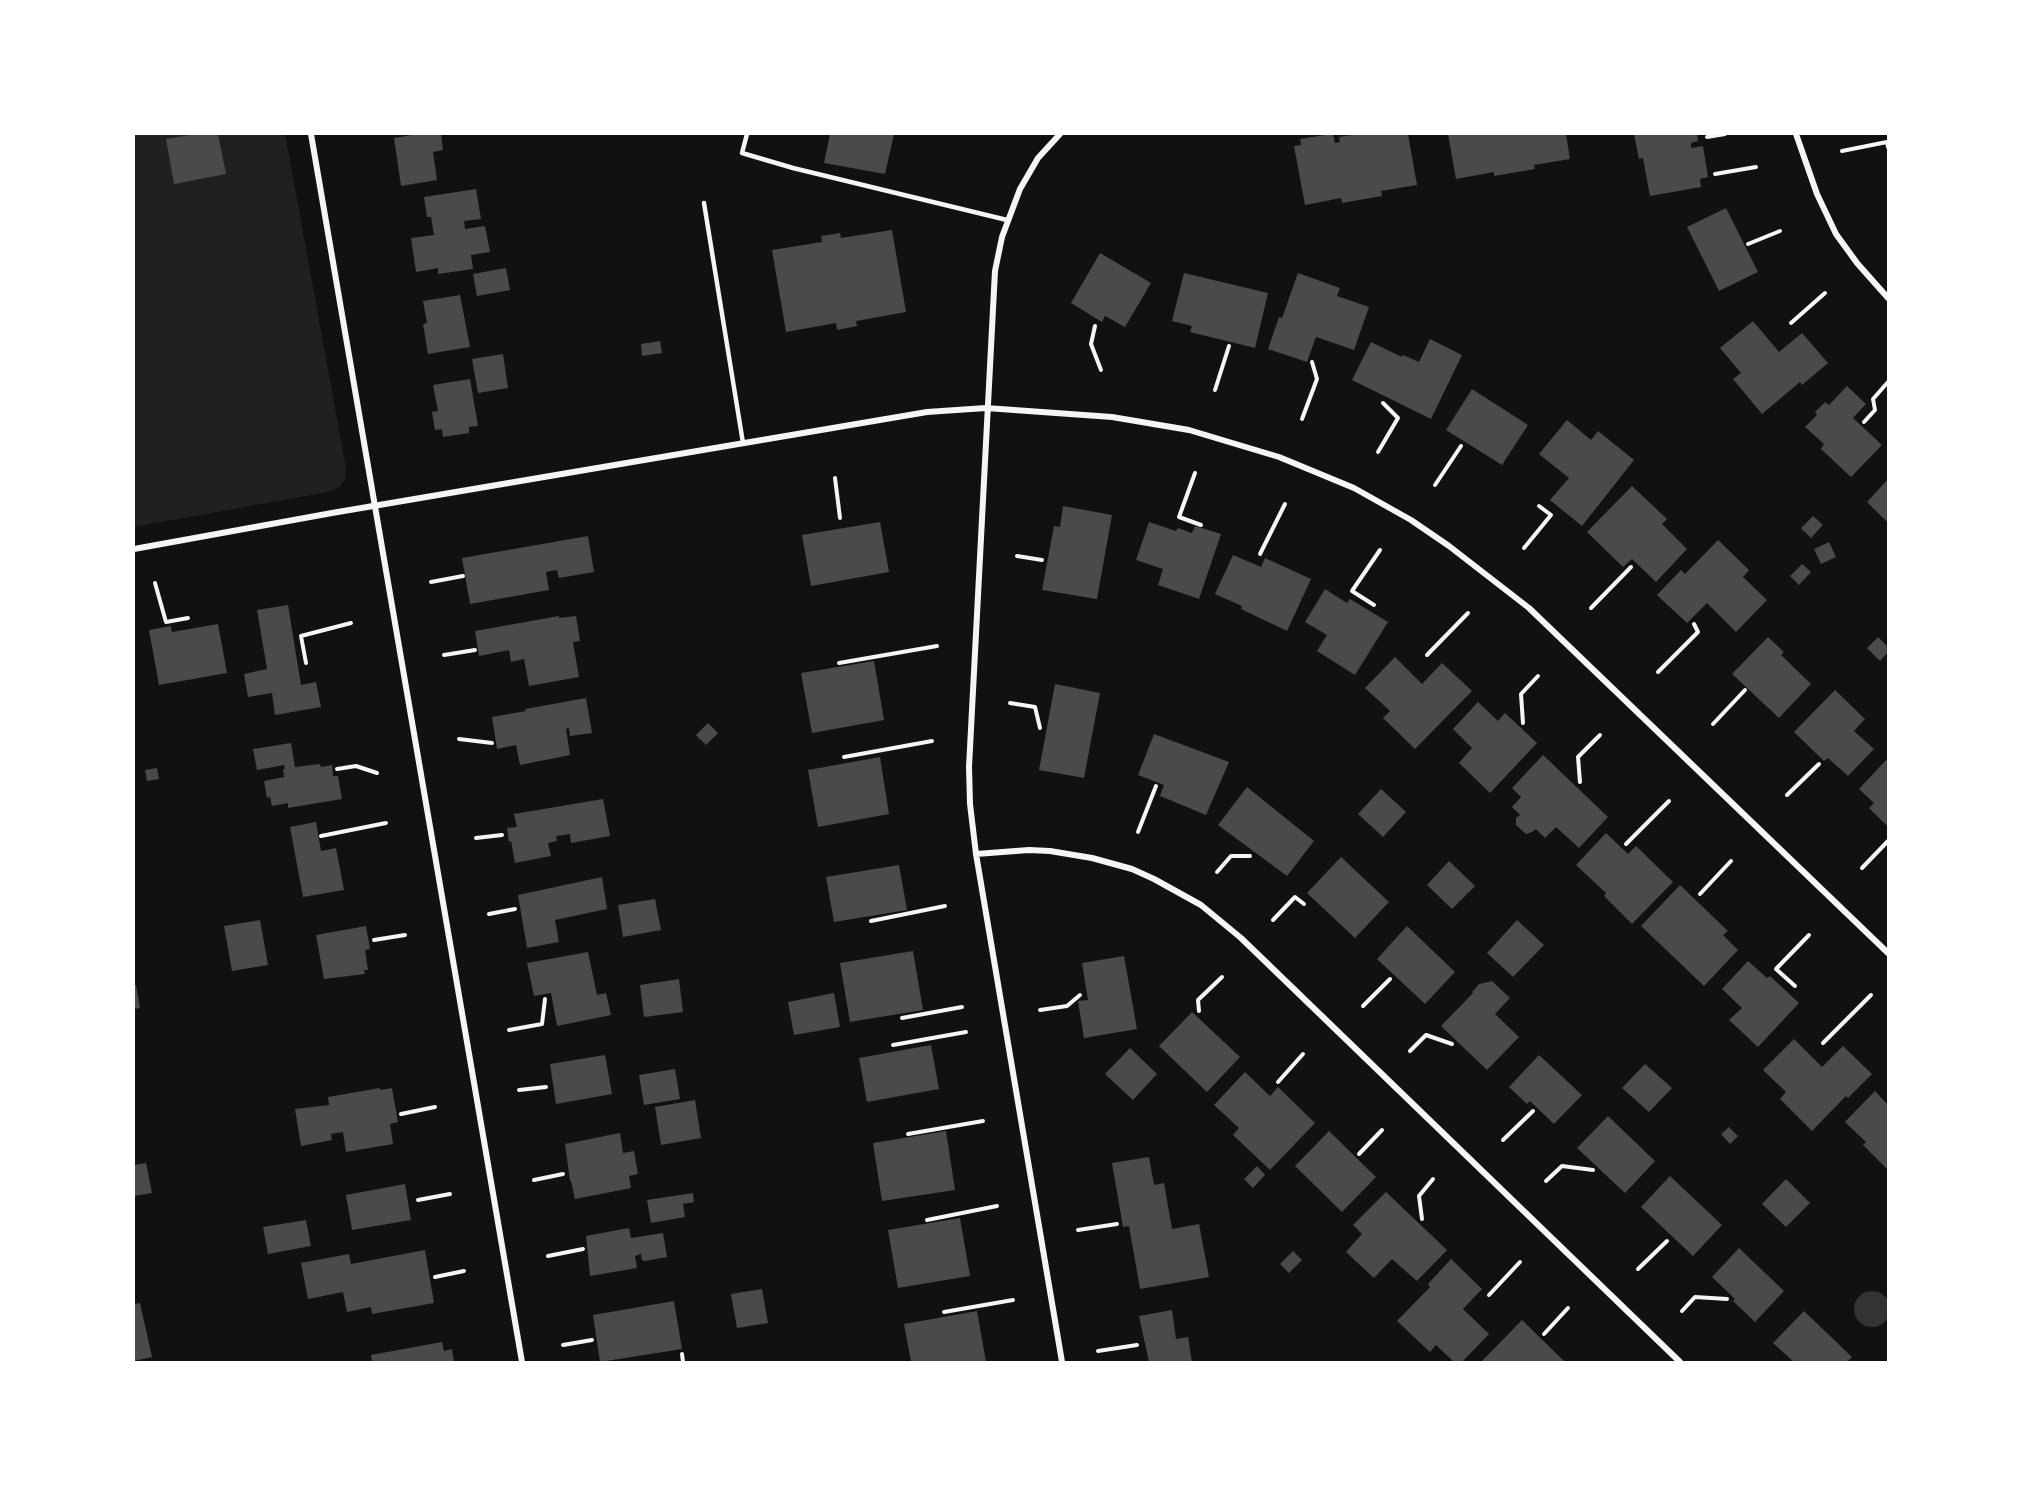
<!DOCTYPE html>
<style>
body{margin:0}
#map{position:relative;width:2022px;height:1496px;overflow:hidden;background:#111;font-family:"Noto Sans",sans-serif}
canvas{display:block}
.frame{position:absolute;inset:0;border:135px solid #fff;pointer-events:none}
</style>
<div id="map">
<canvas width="2022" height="1496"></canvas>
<div class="frame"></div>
</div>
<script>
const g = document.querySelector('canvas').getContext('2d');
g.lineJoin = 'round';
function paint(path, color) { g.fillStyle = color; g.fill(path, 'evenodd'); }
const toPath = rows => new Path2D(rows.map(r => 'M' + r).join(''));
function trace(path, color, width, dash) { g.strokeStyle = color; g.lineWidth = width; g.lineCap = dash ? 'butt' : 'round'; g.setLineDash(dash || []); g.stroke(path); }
paint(toPath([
 [134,134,285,134,346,469,345,480,339,487,328,492,134,527]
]), '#202020');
paint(toPath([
 '1854 1309a18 18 0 1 1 36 0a18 18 0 1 1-36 0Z'
]), '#333');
paint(toPath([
 [196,134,218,134,226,174,174,184,166,139],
 [418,134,441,134,443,150,433,152,437,180,401,186,394,138],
 [830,134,894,134,885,174,824,163],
 [1331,134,1333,134,1335,143,1340,142,1339,137,1359,134,1408,134,1417,185,1381,191,1382,196,1342,203,1341,198,1305,205,1294,146,1301,145,1300,139],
 [1448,134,1566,134,1570,159,1534,165,1535,169,1494,176,1494,172,1456,179],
 [1634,134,1697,134,1698,141,1691,143,1691,148,1703,146,1708,177,1700,179,1701,187,1650,196,1643,158,1639,159],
 [476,189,481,219,464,221,465,229,485,226,490,252,471,255,473,269,438,274,438,268,416,272,411,238,434,235,431,217,427,217,424,197],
 [1726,208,1758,272,1719,291,1687,227],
 [892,230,906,312,856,321,857,326,837,330,836,323,786,332,772,250,822,242,821,236,840,233,841,238],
 [1100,253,1151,283,1125,327,1105,316,1102,322,1071,303],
 [506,268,510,290,477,296,473,274],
 [1184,273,1268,293,1255,348,1190,332,1192,326,1172,321],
 [1298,273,1340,288,1337,296,1369,307,1354,350,1316,337,1307,362,1268,349,1279,317,1282,318],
 [460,295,470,347,428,354,423,324,427,323,423,301],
 [1753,321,1779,352,1802,333,1828,363,1802,385,1800,382,1762,414,1733,379,1741,373,1720,348],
 [1430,339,1462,355,1431,419,1352,380,1371,342,1402,357,1403,355,1419,362],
 [660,341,662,353,642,356,641,344],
 [503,354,508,388,478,393,472,359],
 [470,379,478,426,469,427,469,433,443,437,442,429,435,430,432,412,438,411,433,385],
 [1847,386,1866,404,1853,418,1882,445,1851,477,1821,449,1824,444,1805,427,1817,415,1815,412,1825,402,1829,405],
 [1472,389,1528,425,1502,465,1446,430],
 [1567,420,1591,440,1598,431,1634,460,1582,526,1550,500,1569,478,1539,454],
 [1888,479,1888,523,1867,502],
 [1632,486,1667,519,1662,524,1687,549,1656,582,1632,559,1623,567,1587,532],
 [1063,506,1112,515,1097,599,1042,590,1054,526,1060,527],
 [1813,516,1823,525,1811,538,1801,528],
 [880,522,889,572,811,586,802,535],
 [1149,522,1176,531,1178,528,1192,533,1195,526,1221,534,1199,599,1158,585,1163,569,1136,560],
 [588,536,594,572,559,578,557,570,546,572,549,590,470,604,462,558],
 [1718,540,1749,570,1743,577,1767,600,1736,632,1707,603,1687,623,1657,595,1681,570,1685,574],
 [1829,542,1836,557,1821,564,1814,549],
 [1233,555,1261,567,1265,558,1311,579,1287,631,1241,609,1242,606,1215,594],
 [1802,564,1811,572,1799,585,1790,576],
 [1325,589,1347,603,1350,599,1388,622,1355,675,1317,651,1327,635,1305,622],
 [288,605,301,685,316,682,321,707,275,715,272,693,248,697,244,674,267,669,257,610],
 [559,616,559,618,576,616,580,641,573,642,579,677,529,686,524,659,511,662,509,650,479,656,475,631],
 [218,624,227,673,159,685,149,630,171,626,172,632],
 [1768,637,1784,652,1781,655,1811,684,1779,718,1732,674],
 [1878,637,1888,647,1888,652,1880,661,1867,648],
 [1395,657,1422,684,1442,663,1472,691,1415,749,1383,718,1390,711,1365,688],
 [874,661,884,720,812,733,801,673],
 [1055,684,1100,693,1084,778,1039,770],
 [1835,690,1865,719,1854,731,1874,749,1848,776,1828,758,1824,761,1794,732],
 [586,698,592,733,570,736,569,728,566,729,570,755,520,765,516,745,497,749,492,717,526,711,525,709],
 [1478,702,1498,721,1505,713,1537,743,1490,793,1459,763,1472,748,1453,729],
 [708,723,718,733,706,745,696,735],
 [1154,734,1229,762,1206,815,1160,796,1164,785,1138,775],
 [291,743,295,767,320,764,321,767,332,765,333,776,338,776,342,799,288,808,288,803,272,806,270,797,267,798,264,781,284,777,283,769,285,769,284,765,257,770,253,749],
 [1543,755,1608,817,1579,848,1556,827,1545,838,1536,829,1532,832,1526,834,1516,825,1516,818,1520,815,1512,807,1521,797,1512,788],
 [880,757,889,814,818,827,808,770],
 [1888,758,1888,827,1869,808,1874,803,1859,789],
 [157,768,159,779,147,781,145,770],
 [1247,787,1314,841,1287,876,1218,825],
 [1381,789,1406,812,1383,837,1358,814],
 [603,799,610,836,571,843,570,834,556,836,557,841,548,843,551,856,515,863,511,841,509,842,507,828,517,827,514,814],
 [316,822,321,851,336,848,344,890,303,897,290,827],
 [1606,833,1628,854,1636,846,1673,882,1632,924,1604,896,1606,893,1576,865],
 [1341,857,1389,902,1355,938,1307,893],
 [1449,861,1475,886,1452,909,1427,885],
 [899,865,907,910,834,922,826,877],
 [602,877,607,909,555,920,559,942,527,948,518,895],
 [1680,885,1728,931,1723,935,1738,950,1704,986,1641,926],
 [655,899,661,930,623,937,618,905],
 [260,920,268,965,232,971,224,926],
 [1517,920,1544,945,1513,977,1487,953],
 [366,926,370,949,365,950,368,970,364,970,365,974,324,979,316,935],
 [1407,926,1455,972,1425,1004,1377,959],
 [913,951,923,1010,850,1022,840,963],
 [588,952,597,995,606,993,611,1015,557,1026,551,993,534,996,527,963],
 [1124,956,1137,1029,1084,1038,1078,1001,1088,1000,1082,963],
 [1748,961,1767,978,1770,976,1799,1003,1758,1047,1729,1020,1742,1008,1722,989],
 [679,979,683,1012,644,1017,640,985],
 [1492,981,1510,998,1495,1014,1519,1037,1487,1070,1441,1026,1473,993,1472,992,1479,984],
 [134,985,136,985,140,1008,134,1009],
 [834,993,840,1027,794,1035,788,1002],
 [1192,1012,1240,1057,1207,1092,1159,1046],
 [1794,1039,1822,1067,1843,1046,1872,1074,1848,1098,1846,1096,1812,1131,1780,1099,1786,1092,1763,1070],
 [931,1045,939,1089,867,1102,859,1058],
 [1130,1048,1157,1074,1133,1100,1105,1074],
 [605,1055,612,1094,556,1104,550,1064],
 [1539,1055,1582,1095,1554,1124,1530,1101,1527,1104,1509,1087],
 [1645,1064,1672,1088,1649,1112,1622,1088],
 [675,1069,680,1099,644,1105,639,1075],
 [1245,1072,1270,1096,1278,1087,1315,1123,1270,1170,1233,1135,1239,1128,1214,1105],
 [380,1088,380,1090,392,1088,398,1122,390,1124,393,1144,346,1152,343,1132,331,1134,332,1140,301,1146,295,1109,329,1105,328,1097],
 [1875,1091,1888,1105,1888,1170,1863,1145,1866,1142,1845,1122],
 [695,1100,701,1138,661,1145,655,1107],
 [1608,1116,1655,1161,1625,1193,1577,1148],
 [1729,1127,1738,1136,1730,1144,1721,1134],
 [946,1131,955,1190,882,1201,873,1143],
 [1329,1131,1376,1177,1342,1212,1295,1166],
 [620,1133,623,1153,634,1151,638,1174,629,1176,631,1188,575,1199,571,1181,570,1181,565,1144],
 [1149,1157,1154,1185,1164,1183,1172,1229,1199,1224,1209,1277,1140,1289,1129,1226,1123,1227,1112,1163],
 [146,1163,152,1193,134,1196,134,1165],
 [1257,1166,1265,1175,1253,1188,1244,1179],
 [1670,1176,1722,1225,1693,1256,1641,1207],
 [1786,1179,1810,1203,1786,1227,1762,1204],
 [405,1184,411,1220,352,1230,346,1195],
 [1386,1192,1447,1250,1417,1281,1392,1259,1374,1278,1346,1252,1362,1234,1353,1225],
 [693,1193,694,1202,683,1204,685,1217,651,1223,647,1200],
 [960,1218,970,1276,898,1288,888,1230],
 [306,1220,311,1246,268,1254,263,1227],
 [629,1228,631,1238,663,1233,667,1257,645,1261,642,1260,641,1254,635,1256,637,1268,590,1276,586,1236],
 [1739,1248,1784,1291,1755,1322,1733,1301,1735,1299,1712,1277],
 [425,1250,434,1303,372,1314,371,1307,347,1312,343,1292,308,1299,301,1263,349,1254,351,1264],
 [1293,1251,1302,1260,1289,1273,1280,1264],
 [1451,1259,1482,1289,1463,1309,1489,1334,1462,1362,1454,1362,1436,1345,1430,1352,1397,1321,1430,1287,1428,1284],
 [762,1289,768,1323,737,1328,731,1294],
 [674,1301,682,1349,600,1362,593,1315],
 [140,1303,152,1357,134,1361,134,1304],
 [1172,1310,1176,1339,1188,1337,1192,1362,1149,1362,1139,1316],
 [977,1311,986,1362,911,1362,904,1324],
 [1804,1311,1852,1357,1847,1362,1794,1362,1773,1343],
 [1522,1320,1565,1362,1482,1361],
 [442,1342,444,1351,452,1349,454,1362,372,1362,371,1355]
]), '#4a4a4a');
trace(toPath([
 [1707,137,1725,134],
 [1842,151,1887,142,1888,147],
 [1715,174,1756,167],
 [1748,244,1780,231],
 [1791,323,1825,293],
 [1095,326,1091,344,1101,370],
 [1215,390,1229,346],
 [1302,419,1317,379,1312,362],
 [1864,422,1875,410,1873,399,1888,382],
 [1378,452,1398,418,1383,403],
 [1195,473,1179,517,1201,525],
 [835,478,840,518],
 [1435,485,1461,446],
 [1524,548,1551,515,1539,506],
 [1260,554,1285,504],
 [1017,556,1042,560],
 [431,582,463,576],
 [155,583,166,622,188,618],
 [1374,605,1352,591,1380,550],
 [1591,608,1631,567],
 [444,655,475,650],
 [1427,655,1468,613],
 [306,663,301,636,351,623],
 [839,663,937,646],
 [1658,672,1698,632,1694,624],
 [1010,703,1035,707,1040,728],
 [1523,723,1521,694,1538,676],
 [1713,724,1745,690],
 [459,739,492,743],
 [844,757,932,741],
 [337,769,356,766,377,773],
 [1580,782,1578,757,1600,735],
 [1787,795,1819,764],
 [1138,832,1156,786],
 [321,836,386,823],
 [476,838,502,835],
 [1626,844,1669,801],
 [1862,868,1888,841],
 [1217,872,1231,856,1250,856],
 [1700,894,1731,861],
 [489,914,515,909],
 [1273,920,1295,897,1304,904],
 [871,921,945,906],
 [374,940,405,935],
 [1795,986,1776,969,1809,935],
 [1363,1006,1390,979],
 [1040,1010,1067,1006,1080,995],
 [1199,1011,1198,1000,1222,977],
 [902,1018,962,1007],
 [509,1030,542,1024,545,999],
 [1823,1043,1871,995],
 [893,1045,966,1032],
 [1410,1051,1426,1035,1452,1044],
 [1278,1082,1303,1054],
 [519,1090,546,1087],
 [401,1114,435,1107],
 [908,1134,983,1121],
 [1503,1140,1533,1111],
 [1359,1154,1382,1130],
 [534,1180,563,1174],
 [1546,1181,1562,1166,1593,1170],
 [418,1200,450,1194],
 [1422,1219,1419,1196,1433,1179],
 [927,1220,997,1206],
 [1078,1230,1117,1224],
 [548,1256,583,1249],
 [1638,1269,1667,1241],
 [435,1277,464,1271],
 [1489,1295,1520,1262],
 [1682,1311,1695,1297,1727,1299],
 [944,1312,1013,1300],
 [1544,1334,1568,1308],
 [563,1345,592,1340],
 [1098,1351,1137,1345],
 [682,1354,683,1362]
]), '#f5f5f5', 4);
trace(toPath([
 [747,134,742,153,793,168,1007,220],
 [704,203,743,443]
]), '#f5f5f5', 4.5);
trace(toPath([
 [311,134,522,1362],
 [1060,134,1038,158,1020,189,1002,237,995,271,969,767,970,804,976,854,1062,1362],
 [1796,134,1817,194,1836,234,1857,263,1888,298],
 [134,549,332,513,927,412,986,408,1112,417,1189,430,1279,457,1354,488,1411,520,1449,546,1529,608,1888,953],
 [976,854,1029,850,1050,851,1092,858,1132,869,1154,879,1201,905,1241,938,1680,1362]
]), '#f5f5f5', 6);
</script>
